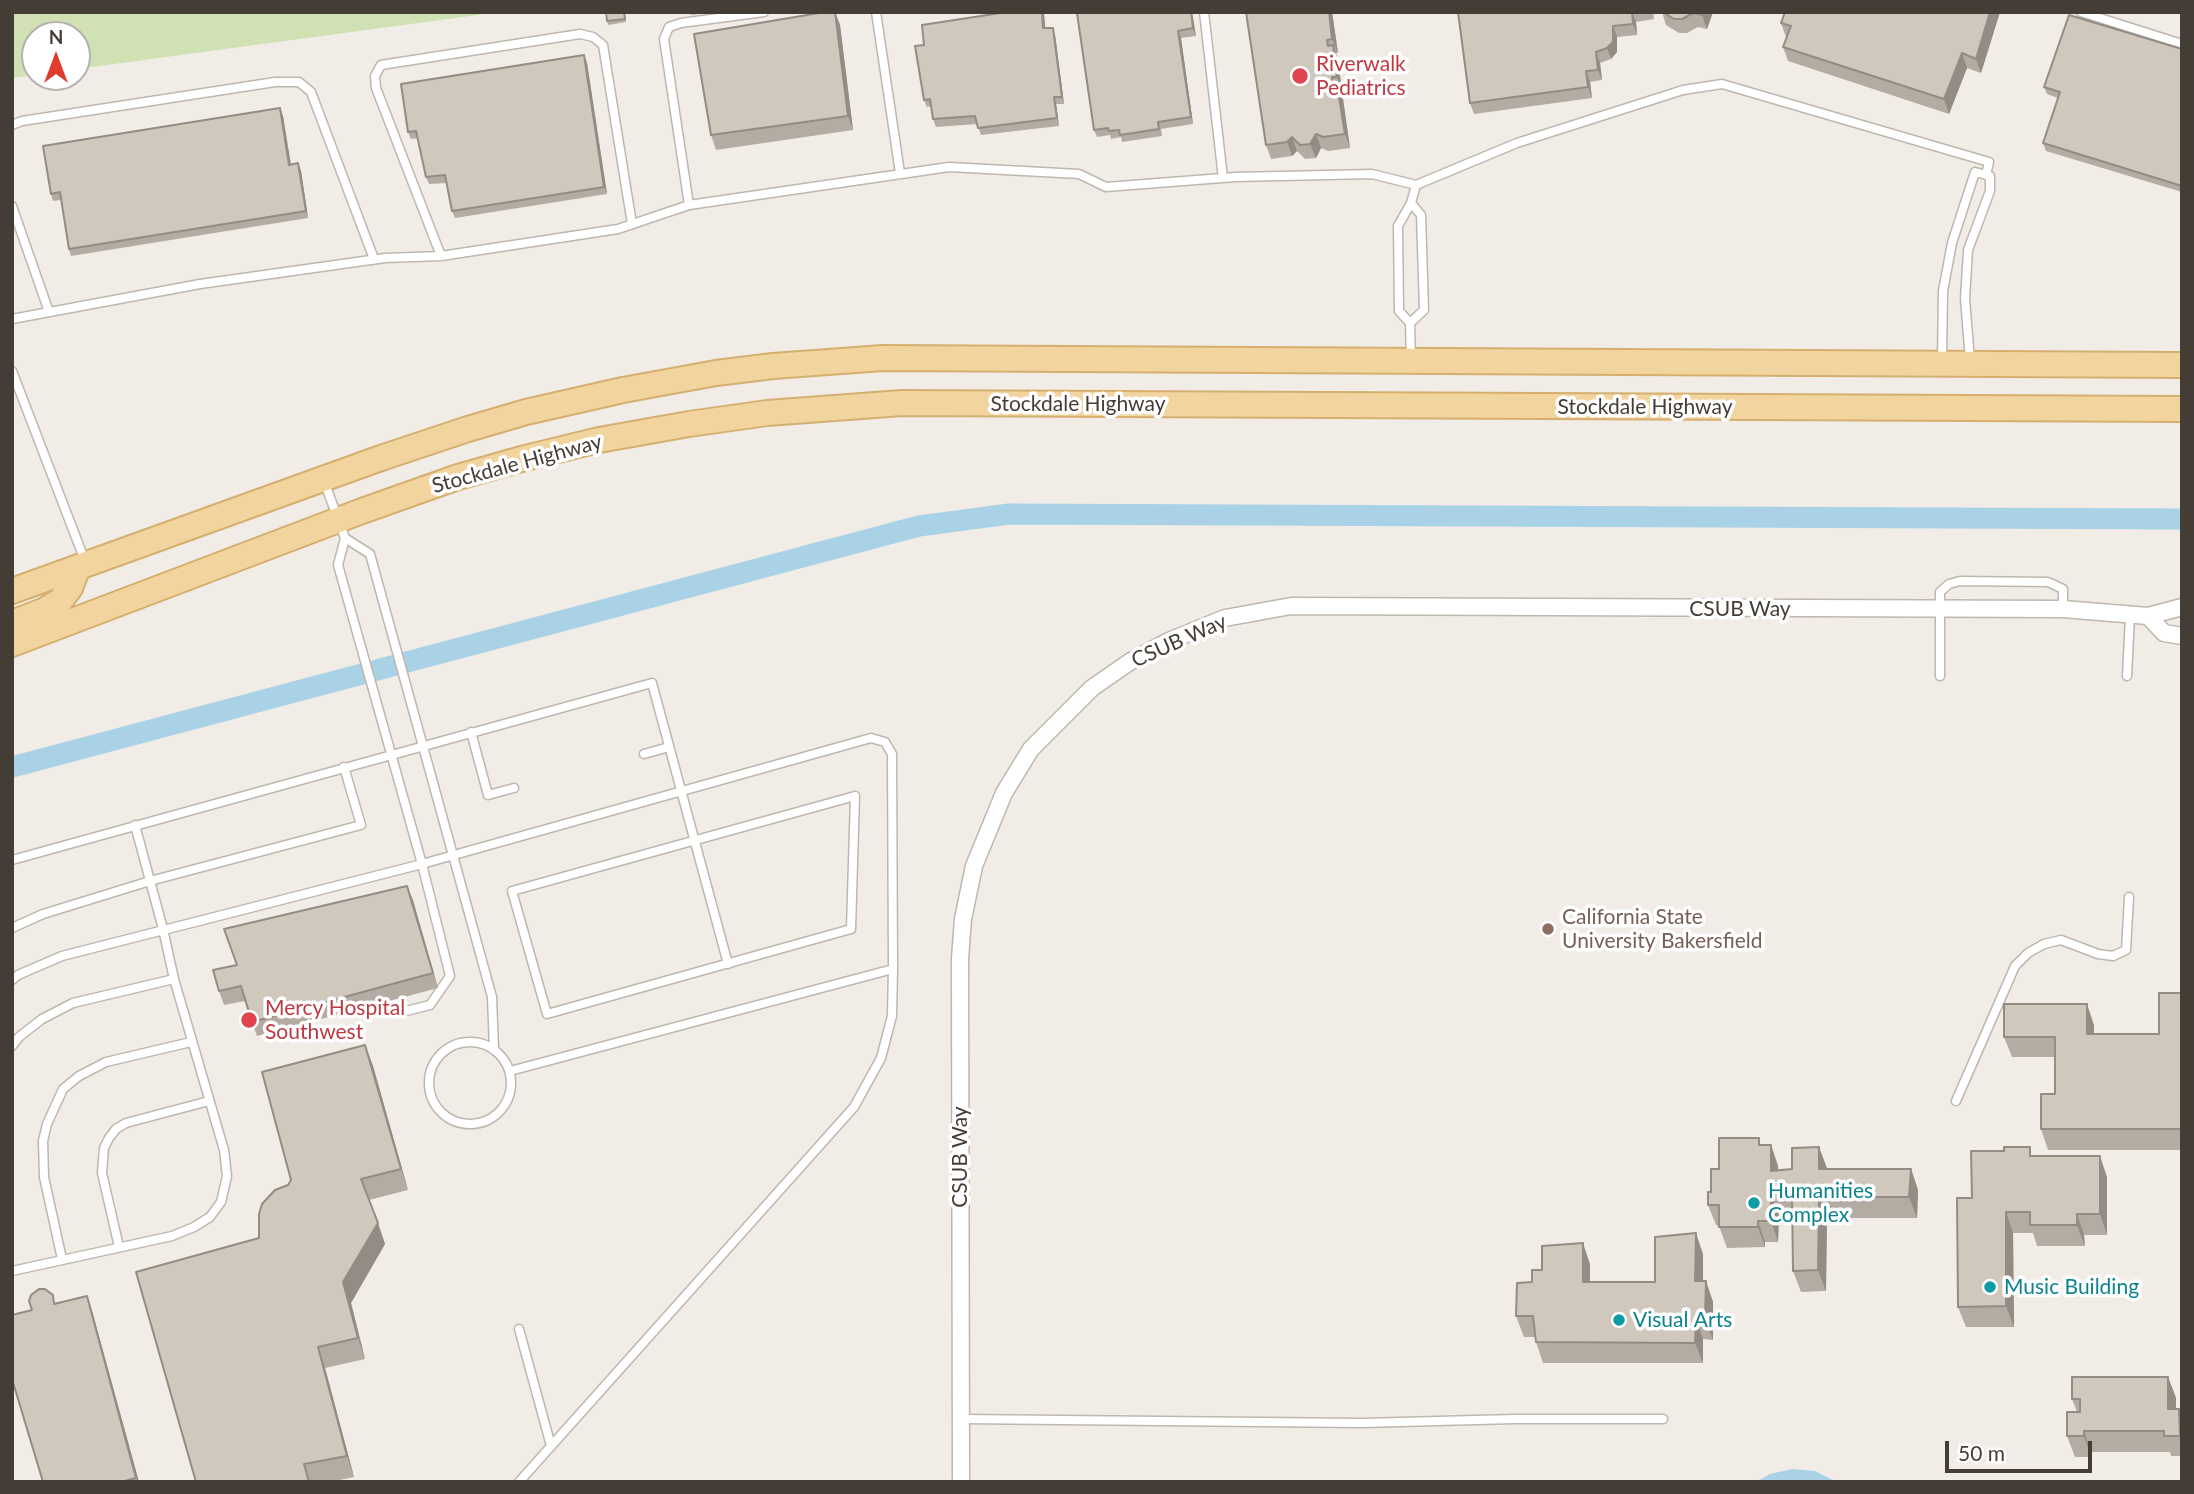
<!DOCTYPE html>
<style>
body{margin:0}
#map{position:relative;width:2194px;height:1494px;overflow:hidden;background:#f1ede6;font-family:Lato,sans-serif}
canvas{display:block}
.frame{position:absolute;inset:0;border:14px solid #433d36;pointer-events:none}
.north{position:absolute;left:21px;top:21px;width:70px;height:70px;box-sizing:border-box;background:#fff;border:2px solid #b4b1af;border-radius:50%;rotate:0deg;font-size:19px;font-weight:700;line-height:28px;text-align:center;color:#433d36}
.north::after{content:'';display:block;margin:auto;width:24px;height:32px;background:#e03c2e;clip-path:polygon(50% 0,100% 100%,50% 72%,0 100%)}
.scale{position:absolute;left:1945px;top:1441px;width:147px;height:32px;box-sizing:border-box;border:4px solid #433d36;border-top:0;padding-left:9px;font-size:21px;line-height:24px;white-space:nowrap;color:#433d36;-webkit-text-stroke:5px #fff;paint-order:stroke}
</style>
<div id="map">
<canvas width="2194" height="1494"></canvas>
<div class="frame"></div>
<div class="north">N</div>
<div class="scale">50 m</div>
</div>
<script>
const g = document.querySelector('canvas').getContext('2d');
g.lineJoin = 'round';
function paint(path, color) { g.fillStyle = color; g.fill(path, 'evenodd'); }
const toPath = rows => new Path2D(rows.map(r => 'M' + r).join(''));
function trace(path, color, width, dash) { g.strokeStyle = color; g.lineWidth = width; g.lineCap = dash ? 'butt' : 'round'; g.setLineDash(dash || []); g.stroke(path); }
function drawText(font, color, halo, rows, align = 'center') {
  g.font = font + ' Lato,sans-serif'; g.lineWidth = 7; g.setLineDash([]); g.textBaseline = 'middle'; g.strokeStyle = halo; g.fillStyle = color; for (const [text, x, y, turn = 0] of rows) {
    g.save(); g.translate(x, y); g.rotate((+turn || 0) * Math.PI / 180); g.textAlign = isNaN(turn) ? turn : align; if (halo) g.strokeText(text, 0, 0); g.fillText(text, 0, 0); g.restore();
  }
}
paint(toPath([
 [12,12,500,12,77,69,77,35,35,35,35,75,12,78]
]), '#d0e1b4');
paint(toPath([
 [1792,1469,1815,1471,1837,1482,1756,1482,1770,1474]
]), '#a9d2e7');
trace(toPath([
 [12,767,919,526,1009,514,2182,519]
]), '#a9d2e7', 21);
const service = toPath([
 [876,12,900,173],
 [1204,12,1223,178],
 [2081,12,2182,44],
 [12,125,22,121,275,82,299,82,311,92,374,259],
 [1411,203,1421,215,1424,310,1410,323,1399,311,1398,226,1411,203,1416,185,1517,143,1683,90,1722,84,1989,162,1986,175],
 [689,205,664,39,669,27,681,23,764,12],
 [12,206,49,312],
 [441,256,376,88,375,76,381,65,580,34,593,37,603,45,632,224],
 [12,319,200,284,385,258,441,256,618,229,689,205,949,167,1079,174,1106,187,1235,177,1372,174,1416,185],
 [1410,323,1411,359],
 [1942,360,1943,291,1952,243,1975,172,1990,176,1990,191,1968,250,1965,299,1970,360],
 [12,371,85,561],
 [324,481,345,538,338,565,422,864,450,976,430,1005,402,1012],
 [345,538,370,554,492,997,494,1050],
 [1940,676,1940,592,1949,584,1960,581,2048,582,2063,589,2063,609],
 [2127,676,2130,616],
 [471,732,488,795,514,788],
 [644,754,669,747],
 [855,796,851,929,547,1014,512,891,855,796],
 [12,860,652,683,728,964],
 [12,928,43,914,150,881,361,825,344,767],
 [12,980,18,975,62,956,422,864,871,738,885,742,892,754,893,969,892,1016,881,1058,854,1107,519,1482],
 '429 1083a41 41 0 1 1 82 0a41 41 0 1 1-82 0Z',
 [12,1046,19,1037,42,1019,73,1003,174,979],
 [510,1071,893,969],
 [1956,1101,2015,966,2028,953,2044,944,2061,940,2098,954,2113,956,2126,950,2129,897],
 [119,1247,102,1173,104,1148,109,1138,116,1129,126,1123,209,1101],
 [62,1259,44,1177,43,1141,47,1124,63,1089,79,1076,106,1062,191,1042],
 [12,1271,172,1236,194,1227,210,1217,221,1202,227,1176,224,1150,174,979,163,929,135,825],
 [519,1329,551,1446],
 [961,1419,1362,1423,1514,1419,1663,1419]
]);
const minor = toPath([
 [2148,616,2164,633,2182,636],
 [961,1482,960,959,963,919,974,866,1004,793,1031,749,1092,688,1131,661,1169,641,1225,618,1291,606,2063,609,2148,616,2182,607]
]);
const primary = toPath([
 [12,591,381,458,468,429,526,412,623,390,716,373,773,366,883,358,2182,365],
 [12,623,43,611,60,601,70,588,78,567],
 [12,644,362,511,458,477,525,458,599,440,689,424,767,413,902,403,2182,409]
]);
trace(service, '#beb7ad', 11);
trace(minor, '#beb7ad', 19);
trace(primary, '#d5af70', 28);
trace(service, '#fff', 8);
trace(minor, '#fff', 16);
trace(primary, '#f2d49e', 24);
paint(toPath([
 [625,12,626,22,608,25,607,21],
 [690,12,716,12,691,15],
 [835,12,840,25,853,130,716,150,711,135],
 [1079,12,1192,12,1196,36,1181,38,1193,124,1161,129,1162,136,1122,142,1121,137,1111,139,1110,135,1097,137,1094,130],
 [1246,12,1332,12,1338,53,1336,53,1338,60,1342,91,1340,91,1343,99,1350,148,1328,151,1321,148,1316,158,1305,159,1297,151,1292,156,1271,159,1266,145],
 [1458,12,1653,12,1654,19,1636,22,1637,35,1617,37,1617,52,1611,59,1600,63,1602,80,1590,82,1592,98,1474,114,1470,103],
 [1662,12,1713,12,1707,29,1698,27,1687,33,1679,33,1666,25],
 [2000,12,1981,73,1967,68,1949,114,1788,61,1783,47,1786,37,1781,23],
 [1044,14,1045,28,1055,35,1064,104,1056,104,1059,126,981,135,977,124,936,127,933,119,931,106,927,107,924,100,924,45],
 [2182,49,2182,192,2046,151,2043,143,2058,98,2047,94,2044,87],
 [584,55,587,63,607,194,455,218,452,211,447,183,429,184,426,177,418,138,411,139,408,132],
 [283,116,291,165,298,163,301,171,308,218,71,256,69,249,61,200,53,201,51,194],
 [407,886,438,988,257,1036,245,1001,224,1005,219,991,237,965],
 [2182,993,2182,1150,2048,1150,2041,1129,2055,1094,2055,1057,2012,1057,2004,1037,2094,1025,2094,1034,2159,1034],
 [365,1045,373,1066,408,1190,369,1200,385,1244,351,1303,365,1359,325,1368,354,1477,330,1482,196,1482,259,1238],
 [1761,1145,1771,1145,1778,1166,1778,1170,1911,1169,1918,1190,1917,1218,1827,1218,1826,1291,1801,1292,1793,1271,1793,1217,1779,1216,1778,1242,1765,1242,1765,1247,1727,1248,1719,1226,1716,1225,1708,1205,1719,1169],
 [2034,1156,2107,1177,2107,1235,2084,1235,2085,1246,2037,1246,2033,1233,2013,1233,2014,1327,1966,1327,1958,1307,1972,1198],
 [1703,1254,1703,1281,1706,1281,1713,1302,1713,1340,1703,1339,1703,1363,1543,1363,1536,1342,1535,1337,1524,1337,1516,1316,1532,1282,1542,1270,1590,1264,1590,1282,1655,1282],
 [87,1296,92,1311,139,1482,43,1482,32,1310],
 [2168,1377,2176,1398,2176,1409,2182,1415,2182,1456,2171,1456,2170,1452,2091,1452,2091,1457,2075,1457,2067,1436,2077,1412,2072,1399]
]), '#b4aca3');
paint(toPath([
 [835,12,840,25,853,130,848,116],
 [1042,12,1043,12,1044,14,1046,36,1043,28],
 [1191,12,1192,12,1196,36,1193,28],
 [1329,12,1332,12,1338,53,1332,39],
 [1632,12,1636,22,1637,35,1633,24],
 [1703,12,1713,12,1707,29,1702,15],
 [1990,12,2000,12,1981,73,1976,59],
 [1613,26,1617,37,1617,52,1611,59,1607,48],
 [1053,28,1055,35,1064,104,1062,97],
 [1178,31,1181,38,1193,124,1191,117],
 [1333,45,1338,60,1342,91,1337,77],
 [1596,52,1600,63,1602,80,1598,70],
 [1962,53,1967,68,1949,114,1944,99],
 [584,55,587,63,607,194,604,187],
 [1586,71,1590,82,1592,98,1588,87],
 [1337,85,1343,99,1350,148,1345,134],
 [1054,97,1056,104,1059,126,1057,118],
 [280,108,283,116,292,172,289,165],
 [1316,134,1321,148,1316,158,1310,144],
 [1292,137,1297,151,1292,156,1287,142],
 [298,163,301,171,308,218,306,211],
 [407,886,413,900,438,988,433,973],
 [2087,1004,2094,1025,2094,1055,2087,1034],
 [365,1045,373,1066,408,1190,401,1169],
 [1771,1145,1778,1166,1779,1192,1771,1171],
 [1819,1147,1827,1168,1827,1190,1819,1169],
 [2100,1156,2107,1177,2107,1235,2100,1214],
 [1911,1169,1918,1190,1917,1218,1909,1197],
 [1771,1195,1779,1216,1778,1242,1771,1221],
 [1819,1197,1827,1218,1826,1291,1818,1270],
 [2006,1212,2013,1233,2014,1327,2006,1306],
 [2077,1214,2084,1235,2085,1246,2077,1225],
 [1758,1221,1765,1242,1765,1247,1758,1227],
 [378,1223,385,1244,351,1303,365,1359,358,1338,343,1282],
 [1696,1233,1703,1254,1703,1302,1695,1281],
 [1583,1243,1590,1264,1590,1303,1583,1282],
 [1706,1281,1713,1302,1713,1340,1705,1319],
 [87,1296,92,1311,139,1482,136,1478],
 [1696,1319,1703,1339,1703,1363,1695,1343],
 [318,1347,325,1368,354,1477,347,1456],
 [2168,1377,2176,1398,2176,1429,2168,1409],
 [2179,1409,2182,1415,2182,1441,2180,1436],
 [2084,1431,2091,1452,2091,1457,2084,1436]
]), '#928c84');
const building = toPath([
 [606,12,624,12,625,19,607,21,606,12],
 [825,12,835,12,848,116,711,135,694,34,825,12],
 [1007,12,1042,12,1043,28,1053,28,1062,97,1054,97,1057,118,978,128,975,116,933,119,930,99,924,100,915,46,924,45,922,25,1007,12],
 [1079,12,1191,12,1193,28,1178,31,1191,117,1158,122,1159,129,1120,135,1119,130,1109,131,1108,128,1094,130,1077,13,1079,12],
 [1246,12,1329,12,1332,39,1327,40,1328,46,1333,45,1337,77,1332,77,1333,86,1337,85,1345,134,1323,137,1316,134,1310,144,1300,145,1292,137,1287,142,1266,145,1246,12],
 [1458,12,1632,12,1633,24,1613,26,1613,42,1607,48,1596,52,1598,70,1586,71,1588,87,1470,103,1458,12],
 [1663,12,1703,12,1702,15,1693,13,1682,19,1674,19,1663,12],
 [1785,12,1990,12,1976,59,1962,53,1944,99,1783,47,1791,26,1781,23,1785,12],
 [2069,15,2182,49,2182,186,2043,143,2060,92,2044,87,2069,15],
 [584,55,604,187,452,211,445,175,426,177,416,131,408,132,401,84,584,55],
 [280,108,289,165,298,163,306,211,69,249,60,192,51,194,43,146,280,108],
 [407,886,433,973,252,1022,241,986,219,991,213,970,237,965,224,929,407,886],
 [2159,993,2182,993,2182,1129,2041,1129,2041,1094,2055,1094,2055,1037,2004,1037,2004,1004,2087,1004,2087,1034,2159,1034,2159,993],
 [365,1045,401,1169,361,1179,378,1223,343,1282,358,1338,318,1347,347,1456,304,1464,309,1482,196,1482,136,1272,259,1238,259,1214,262,1204,275,1190,288,1185,291,1180,262,1072,365,1045],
 [1719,1138,1759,1138,1759,1145,1771,1145,1771,1171,1792,1169,1792,1148,1819,1147,1819,1169,1911,1169,1909,1197,1819,1197,1818,1270,1793,1271,1792,1196,1771,1195,1771,1221,1758,1221,1758,1227,1719,1227,1719,1205,1708,1205,1708,1192,1711,1192,1711,1169,1719,1169,1719,1138],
 [2004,1147,2030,1147,2030,1156,2100,1156,2100,1214,2077,1214,2077,1225,2030,1225,2030,1212,2006,1212,2006,1306,1958,1307,1957,1198,1972,1198,1971,1151,2004,1151,2004,1147],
 [1696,1233,1695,1281,1706,1281,1705,1319,1696,1319,1695,1343,1536,1342,1533,1316,1516,1316,1517,1283,1532,1282,1532,1270,1542,1270,1542,1246,1583,1243,1583,1282,1655,1282,1655,1237,1696,1233],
 [39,1289,45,1289,53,1295,54,1304,87,1296,136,1478,121,1482,43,1482,12,1379,12,1315,32,1310,29,1301,31,1295,39,1289],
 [2072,1377,2168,1377,2168,1409,2179,1409,2180,1436,2164,1436,2164,1431,2084,1431,2084,1436,2067,1436,2067,1412,2080,1412,2080,1399,2072,1399,2072,1377]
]);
paint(building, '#d1c8bd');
trace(building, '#928c84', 2);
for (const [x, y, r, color] of [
 [1300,76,9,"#e0444e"],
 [1548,929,7,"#8d6e63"],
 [249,1020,9,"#e0444e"],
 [1754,1203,7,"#0f9aa8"],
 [1990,1287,7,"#0f9aa8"],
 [1619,1320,7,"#0f9aa8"]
]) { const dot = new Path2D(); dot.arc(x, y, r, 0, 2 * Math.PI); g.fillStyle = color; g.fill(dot); trace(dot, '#fff', 2.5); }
drawText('21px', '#be3a42', '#fff', [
 ["Riverwalk",1316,64],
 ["Pediatrics",1316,88],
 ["Mercy Hospital",265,1008],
 ["Southwest",265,1032]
], 'left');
drawText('21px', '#433d36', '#fff', [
 ["Stockdale Highway",1078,404],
 ["Stockdale Highway",1645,407],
 ["Stockdale Highway",517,464,-15],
 ["CSUB Way",1740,609],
 ["CSUB Way",1179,641,-24],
 ["CSUB Way",960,1157,-90]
]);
drawText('21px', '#785e54', '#fff', [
 ["California State",1562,917],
 ["University Bakersfield",1562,941]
], 'left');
drawText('21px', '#0d838f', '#fff', [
 ["Humanities",1768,1191],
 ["Complex",1768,1215],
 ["Music Building",2004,1287],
 ["Visual Arts",1633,1320]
], 'left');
</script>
